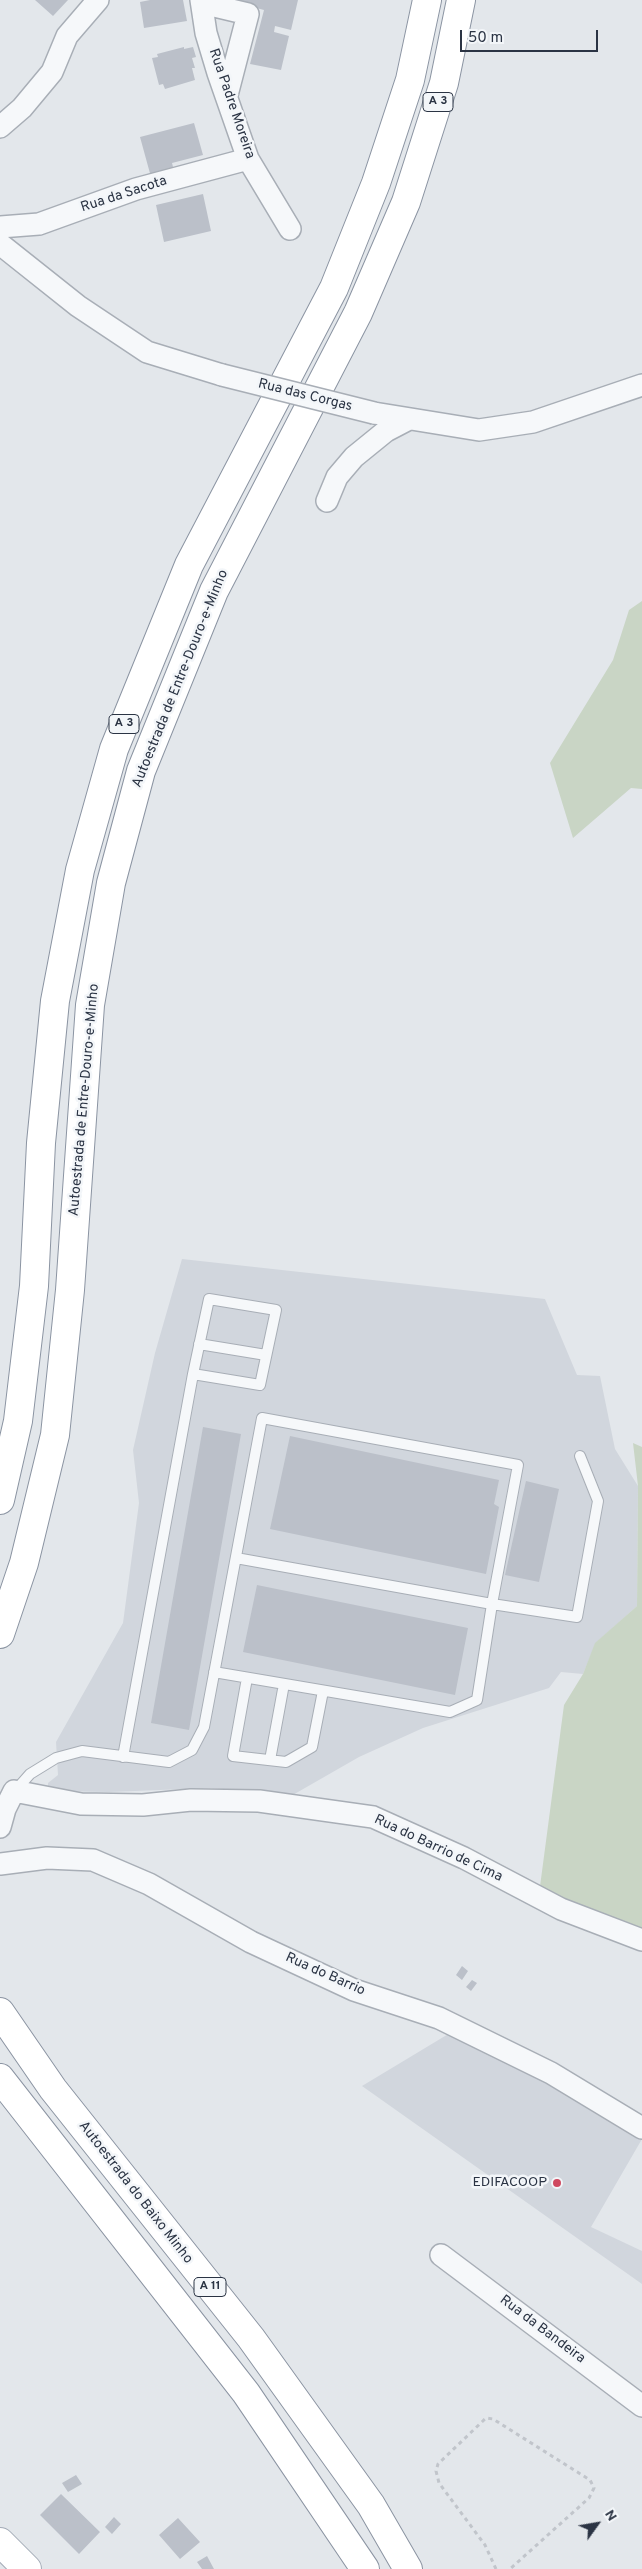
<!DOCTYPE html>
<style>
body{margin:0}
#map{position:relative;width:642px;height:2569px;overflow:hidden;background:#e3e7eb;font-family:Overpass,sans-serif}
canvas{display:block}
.north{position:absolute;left:572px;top:2499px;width:50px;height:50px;-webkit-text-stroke:4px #f3f6f9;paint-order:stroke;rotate:58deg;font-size:14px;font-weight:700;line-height:20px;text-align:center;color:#2b3444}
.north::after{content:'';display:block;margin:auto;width:18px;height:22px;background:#2b3444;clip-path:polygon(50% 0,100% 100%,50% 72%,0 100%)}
.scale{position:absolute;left:460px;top:30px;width:138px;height:22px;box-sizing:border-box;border:2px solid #2b3444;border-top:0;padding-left:6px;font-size:15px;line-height:18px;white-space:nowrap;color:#2b3444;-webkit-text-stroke:4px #f3f6f9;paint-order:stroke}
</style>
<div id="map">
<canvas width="642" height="2569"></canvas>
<div class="north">N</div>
<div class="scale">50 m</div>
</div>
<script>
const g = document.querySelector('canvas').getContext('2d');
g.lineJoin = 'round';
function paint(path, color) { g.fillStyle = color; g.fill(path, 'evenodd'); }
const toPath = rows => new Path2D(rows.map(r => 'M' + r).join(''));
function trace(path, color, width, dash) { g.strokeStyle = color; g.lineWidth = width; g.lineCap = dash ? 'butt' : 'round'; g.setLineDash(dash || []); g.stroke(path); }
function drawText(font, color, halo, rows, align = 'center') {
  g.font = font + ' Overpass,sans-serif'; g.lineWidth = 5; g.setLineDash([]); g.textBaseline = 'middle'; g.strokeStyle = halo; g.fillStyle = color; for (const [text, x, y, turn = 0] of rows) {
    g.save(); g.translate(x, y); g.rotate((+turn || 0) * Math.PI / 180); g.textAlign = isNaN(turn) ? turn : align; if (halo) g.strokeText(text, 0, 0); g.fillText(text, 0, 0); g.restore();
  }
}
paint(toPath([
 [182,1259,545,1299,577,1375,600,1376,615,1449,638,1486,637,1606,596,1643,583,1674,561,1672,549,1688,423,1728,359,1757,291,1796,211,1788,109,1792,48,1791,48,1783,58,1775,56,1742,123,1623,139,1503,133,1450,155,1353],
 [455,2030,642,2133,642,2139,591,2227,642,2251,642,2284,362,2086]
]), '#d1d6dd');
paint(toPath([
 [642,601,642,789,631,788,573,838,550,763,613,660,629,610],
 [633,1443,642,1447,642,1931,539,1894,564,1705,583,1674,595,1643,637,1606,638,1486]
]), '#c9d5c5');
paint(toPath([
 [35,0,68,0,53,16],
 [150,0,183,0,187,21,144,28,140,2],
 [226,0,298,0,291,30,275,26,274,32,289,36,281,70,250,64,264,10],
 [184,47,184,49,193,47,196,57,192,58,195,68,192,68,195,80,165,89,163,84,159,85,152,58,158,57,157,54],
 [194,123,203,155,172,163,174,171,151,177,140,137],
 [203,194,211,231,164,242,156,205],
 [203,1427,241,1434,189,1730,151,1723],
 [290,1436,499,1480,494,1504,499,1507,486,1574,270,1529],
 [526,1481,559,1489,539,1582,505,1575],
 [257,1585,468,1628,455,1695,243,1652],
 [462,1966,468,1971,462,1980,456,1975],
 [472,1980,477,1983,471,1991,466,1987],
 [76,2475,82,2484,68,2492,62,2483],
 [61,2494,100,2532,79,2554,40,2515],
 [114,2517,121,2524,112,2534,105,2527],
 [178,2518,200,2542,180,2559,159,2535],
 [207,2556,214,2569,202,2569,197,2562]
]), '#bbc0c9');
const service = toPath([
 [199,1344,266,1355],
 [214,1672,450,1712,477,1700,492,1604,236,1558],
 [247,1678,233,1756,286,1762,312,1747,323,1691],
 [123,1757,193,1374,209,1299,276,1310,260,1385,193,1374],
 [270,1760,284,1684],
 [15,1791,30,1774,56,1758,82,1751,169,1762,192,1750,204,1727,262,1418,518,1465,492,1604,577,1617,598,1501,580,1456]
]);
const minor = toPath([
 [201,0,206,33,218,73,248,159,290,229],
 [202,3,248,14,227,95],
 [0,127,22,108,52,72,67,36,98,0],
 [0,227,39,224,136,189,248,159],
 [0,244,78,306,147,352,222,375],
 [374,413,479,430,533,422,642,385],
 [327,501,337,477,354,457,386,431,409,419],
 [0,1827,5,1809,14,1791,81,1804,143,1805,191,1800,259,1801,373,1817,464,1858,561,1909,642,1940],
 [0,1864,47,1858,93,1860,149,1884,251,1942,354,1990,439,2018,551,2073,642,2128],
 [441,2255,642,2406]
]);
const primary = toPath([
 [0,2542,27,2569]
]);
const motorway = toPath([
 [0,1500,18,1421,34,1286,41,1143,55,1001,80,870,114,749,189,565,334,288,376,183,410,80,427,0],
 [0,1634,24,1563,55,1435,70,1290,90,1005,111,883,141,771,214,591,358,313,406,202,444,83,461,0],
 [0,2012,53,2089,251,2338,371,2505,408,2569],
 [0,2078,246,2393,365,2569]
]);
trace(service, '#a8aeb6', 12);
trace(minor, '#a8aeb6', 24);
trace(primary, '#a3abb7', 30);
trace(motorway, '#8b94a2', 30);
trace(toPath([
 [496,2569,485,2545,439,2483,436,2471,438,2464,486,2418,493,2419,590,2480,594,2488,589,2498,510,2569]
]), '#c1c5cb', 3, [4, 4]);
trace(service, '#f6f8fa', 10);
trace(minor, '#f6f8fa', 21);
trace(primary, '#fff', 28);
trace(motorway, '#fff', 28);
const minorBridge = toPath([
 [222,375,374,413]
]);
trace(minorBridge, '#a8aeb6', 24, []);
trace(minorBridge, '#f6f8fa', 21);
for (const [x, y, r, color] of [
 [557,2183,5,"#cf4960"]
]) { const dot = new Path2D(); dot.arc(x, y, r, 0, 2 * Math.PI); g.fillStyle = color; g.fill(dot); trace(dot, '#f3f6f9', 2); }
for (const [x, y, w] of [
 [438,102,30],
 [124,724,30],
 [210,2287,32]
]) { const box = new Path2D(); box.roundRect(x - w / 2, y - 9.5, w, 19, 4); g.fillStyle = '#f3f6f9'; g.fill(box); trace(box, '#2b3444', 1); }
drawText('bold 12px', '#2b3444', null, [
 ["A 3",438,102],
 ["A 3",124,724],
 ["A 11",210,2287]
]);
drawText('14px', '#2b3444', '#f3f6f9', [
 ["Rua Padre Moreira",231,104,71],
 ["Rua da Sacota",124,195,-18],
 ["Rua das Corgas",305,396,14],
 ["Autoestrada de Entre-Douro-e-Minho",181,679,-68],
 ["Autoestrada de Entre-Douro-e-Minho",85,1100,-85],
 ["Rua do Barrio de Cima",438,1849,25],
 ["Rua do Barrio",325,1975,24],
 ["Autoestrada do Baixo Minho",135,2193,52],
 ["Rua da Bandeira",542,2330,37]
]);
drawText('14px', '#2b3444', '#f3f6f9', [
 ["EDIFACOOP",547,2183]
], 'right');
</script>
